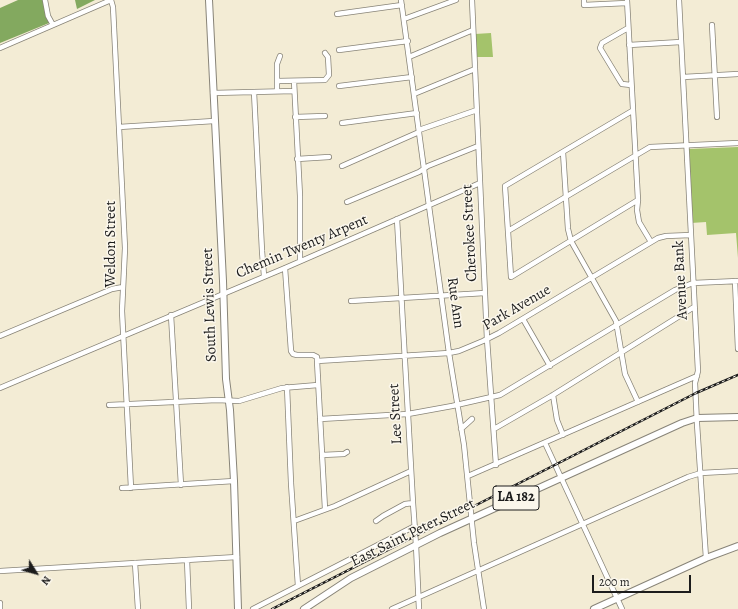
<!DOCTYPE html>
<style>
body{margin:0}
#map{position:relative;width:738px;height:609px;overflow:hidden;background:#f3ecd5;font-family:Alegreya,serif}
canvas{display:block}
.north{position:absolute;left:16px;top:553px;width:40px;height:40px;-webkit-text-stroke:3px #fbf7ec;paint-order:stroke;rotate:127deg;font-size:11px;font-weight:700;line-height:16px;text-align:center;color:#1c1c1c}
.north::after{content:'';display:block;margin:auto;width:14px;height:18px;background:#1c1c1c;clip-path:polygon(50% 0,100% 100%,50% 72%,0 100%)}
.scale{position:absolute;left:592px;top:575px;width:99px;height:18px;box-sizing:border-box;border:2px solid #1c1c1c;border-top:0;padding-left:5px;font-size:12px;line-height:14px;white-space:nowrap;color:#1c1c1c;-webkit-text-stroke:3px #fbf7ec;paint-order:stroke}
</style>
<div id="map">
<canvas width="738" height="609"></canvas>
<div class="north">N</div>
<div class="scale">200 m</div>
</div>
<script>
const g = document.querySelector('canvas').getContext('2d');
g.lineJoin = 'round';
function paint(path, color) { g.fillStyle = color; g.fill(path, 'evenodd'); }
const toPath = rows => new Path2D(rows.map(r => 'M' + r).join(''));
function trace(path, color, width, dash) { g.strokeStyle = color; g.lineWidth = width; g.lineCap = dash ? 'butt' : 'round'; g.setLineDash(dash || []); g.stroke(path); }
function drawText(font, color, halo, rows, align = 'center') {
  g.font = font + ' Alegreya,serif'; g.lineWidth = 3; g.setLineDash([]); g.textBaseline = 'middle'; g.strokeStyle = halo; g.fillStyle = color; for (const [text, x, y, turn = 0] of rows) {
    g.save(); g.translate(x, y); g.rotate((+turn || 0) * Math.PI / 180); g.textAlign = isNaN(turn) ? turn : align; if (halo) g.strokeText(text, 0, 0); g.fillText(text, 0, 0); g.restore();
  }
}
paint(toPath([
 [491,33,493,57,476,57,475,34],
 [738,147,738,258,736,233,707,235,706,222,691,223,688,149]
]), '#a4c36b');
paint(toPath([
 [18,0,43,0,49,23,0,43,0,8],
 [75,0,95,0,77,9]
]), '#83a95f');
const minor = toPath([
 [45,0,48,16,53,25],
 [111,0,113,7,125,248,122,311,131,488],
 [401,0,449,353,464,445,474,543,484,609],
 [472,0,487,339,496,465],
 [584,0,584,5,627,3],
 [627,0,638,200,637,210,639,222,651,242],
 [679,0,698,371,695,383,697,424,706,558],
 [337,14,402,5],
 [404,19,456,0],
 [712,25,717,117],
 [628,28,602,43,600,48,620,81,622,84,631,85],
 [629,45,681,42],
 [0,48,111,0],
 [339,50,408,41],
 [409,57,473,30],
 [683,77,738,74],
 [277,81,325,80,329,75,328,57,325,53],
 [294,81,300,196,300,260],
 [339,86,412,77],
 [277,91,277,64,280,56],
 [254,92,262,251,264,276],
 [213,93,294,91],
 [414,94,475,69],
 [632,111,505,186,511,277,638,200],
 [295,117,325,116],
 [342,123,417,113],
 [119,127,214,121],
 [419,130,477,110],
 [563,152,568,229,571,241,616,321,625,374,638,402],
 [297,159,329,157],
 [342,166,419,132],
 [347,202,419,172,428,166,478,146],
 [397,219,413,503,416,545,419,609],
 [508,231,650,147,738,143],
 [285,268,291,351,293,354,297,355,313,355,317,357,317,361,325,509],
 [735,281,738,349],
 [351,301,485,293],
 [171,315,181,485],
 [523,319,550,366],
 [0,336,112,289,123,287],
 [317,361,449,353,459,351,483,341,499,333,658,238,666,236,691,235],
 [287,387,291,483,298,586],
 [0,388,285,268,480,183],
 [553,395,557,420,563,435],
 [109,405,217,400,239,401,282,388,318,385],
 [320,419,408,414,452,406,500,395,675,290,693,283,738,281],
 [461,429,472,419],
 [494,429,553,395,694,307],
 [545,443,622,609],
 [322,455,344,454,347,452],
 [468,476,697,376],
 [122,488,234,481],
 [294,521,335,506,411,471],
 [376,521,383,516,405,504,413,503],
 [187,560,189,609],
 [135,563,138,609],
 [0,571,237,557],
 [0,603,0,609],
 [253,609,415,526],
 [392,609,688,477,701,473,738,471]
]);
const major = toPath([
 [209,0,223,281,226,379,230,410,234,481,238,609],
 [304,609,351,578,440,533,682,423,697,418,738,417],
 [594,609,706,558,738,546]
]);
trace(minor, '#888478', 6);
trace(major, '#888478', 8);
trace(minor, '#fff', 4.5);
trace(major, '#fff', 6);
const rail = toPath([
 [272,609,696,393,738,375]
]);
trace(rail, '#1c1c1c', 2.5);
trace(rail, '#fbf7ec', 1, [3]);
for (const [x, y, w] of [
 [516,498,46]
]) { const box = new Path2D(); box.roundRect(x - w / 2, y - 12, w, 24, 3); g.fillStyle = '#fbf7ec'; g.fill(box); trace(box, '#1c1c1c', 1); }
drawText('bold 14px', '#1c1c1c', null, [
 ["LA 182",516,498]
]);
drawText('15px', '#1c1c1c', '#fbf7ec', [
 ["Cherokee Street",470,233,-93],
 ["Weldon Street",111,244,-90],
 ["Chemin Twenty Arpent",302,247,-23],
 ["Avenue Bank",681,280,-93],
 ["Rue Ann",455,303,82],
 ["South Lewis Street",210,305,-92],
 ["Park Avenue",517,308,-30],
 ["Lee Street",396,414,-93],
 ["East Saint Peter Street",413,533,-26]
]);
</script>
